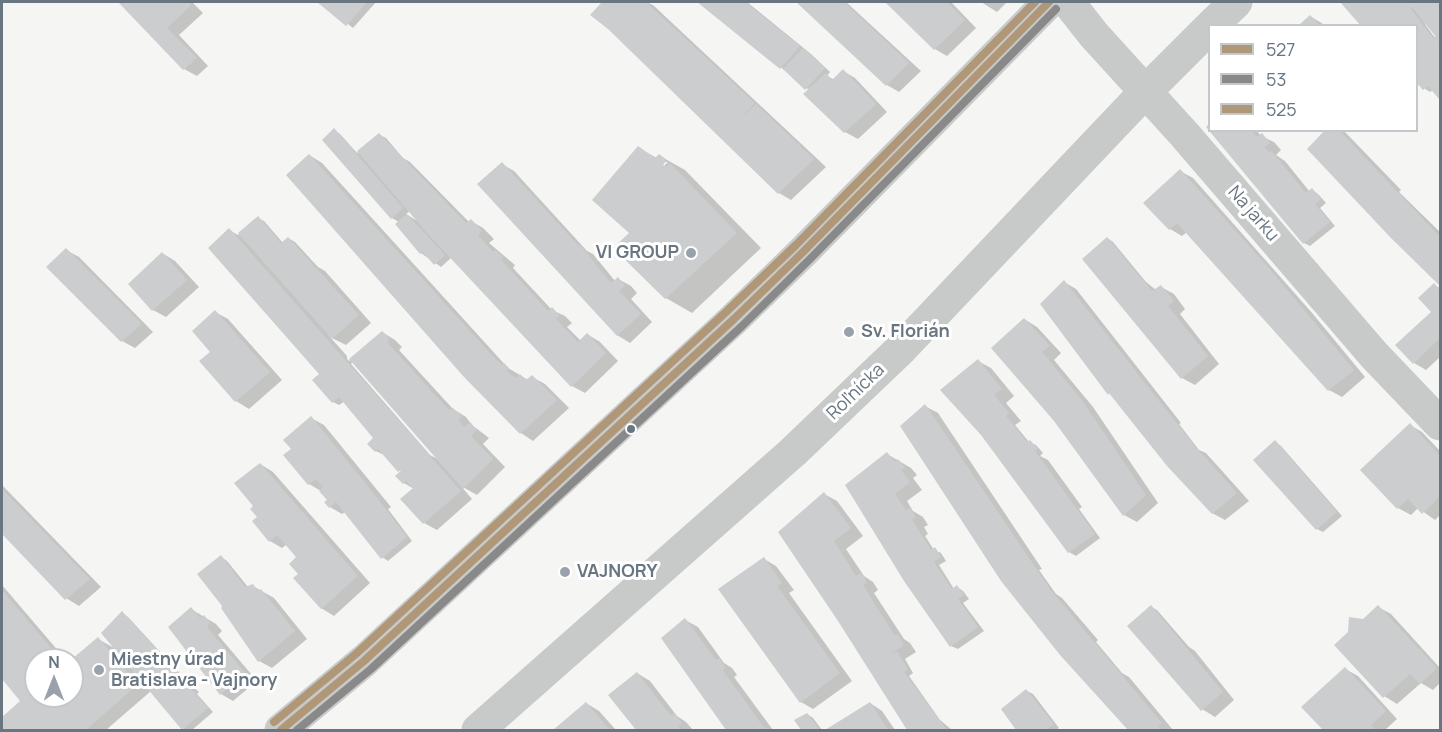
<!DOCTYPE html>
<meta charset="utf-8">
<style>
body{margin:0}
#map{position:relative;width:1442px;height:732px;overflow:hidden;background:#f5f5f4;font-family:Manrope,sans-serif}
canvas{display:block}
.frame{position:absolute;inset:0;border:3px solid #687682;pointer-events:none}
.legend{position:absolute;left:1208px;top:24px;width:210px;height:108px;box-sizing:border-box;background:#fff;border:2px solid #c3c8cd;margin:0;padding:8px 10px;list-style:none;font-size:18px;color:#687682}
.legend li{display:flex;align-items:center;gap:12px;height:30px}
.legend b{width:30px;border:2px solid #c3c8cd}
.north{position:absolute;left:24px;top:648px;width:60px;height:60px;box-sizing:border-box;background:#fff;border:2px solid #c3c8cd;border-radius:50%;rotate:0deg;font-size:16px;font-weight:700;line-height:24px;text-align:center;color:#687682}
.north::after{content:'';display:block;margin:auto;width:21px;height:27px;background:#99a2aa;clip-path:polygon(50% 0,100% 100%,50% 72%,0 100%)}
</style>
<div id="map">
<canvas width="1442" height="732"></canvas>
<div class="frame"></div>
<ul class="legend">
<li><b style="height:8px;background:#af9778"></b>527</li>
<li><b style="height:8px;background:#898989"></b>53</li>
<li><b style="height:8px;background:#af9778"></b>525</li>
</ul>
<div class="north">N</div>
</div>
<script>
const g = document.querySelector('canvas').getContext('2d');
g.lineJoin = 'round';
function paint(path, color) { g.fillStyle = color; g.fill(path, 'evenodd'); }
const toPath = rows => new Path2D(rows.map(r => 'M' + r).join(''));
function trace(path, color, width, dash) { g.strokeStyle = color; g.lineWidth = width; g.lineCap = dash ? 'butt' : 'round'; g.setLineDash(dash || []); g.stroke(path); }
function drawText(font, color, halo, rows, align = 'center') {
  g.font = font + ' Manrope,sans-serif'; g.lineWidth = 6; g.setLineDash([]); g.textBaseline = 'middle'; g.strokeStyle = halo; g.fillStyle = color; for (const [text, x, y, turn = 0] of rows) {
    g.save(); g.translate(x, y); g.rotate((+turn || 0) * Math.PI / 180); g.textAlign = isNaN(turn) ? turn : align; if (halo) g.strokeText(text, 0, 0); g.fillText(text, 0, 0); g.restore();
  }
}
paint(toPath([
 [120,2,192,2,203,13,179,35,208,66,197,76,184,69],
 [320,2,376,2,353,28],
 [604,2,646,2,653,5,826,167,791,200,779,193,609,28,592,14],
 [700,2,747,2,811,54,830,72,827,76,835,80,843,71,855,78,887,112,858,139,845,132,809,90],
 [799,2,846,2,921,71,899,92,887,85],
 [886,2,951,2,976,28,947,56,935,49],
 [981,2,1007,2,997,12],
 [1342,2,1440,2,1440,98,1433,90,1430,92,1424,88,1416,26,1363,26],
 [1427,23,1437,35,1435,38,1425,24],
 [1310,16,1323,24,1324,26,1300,26],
 [334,130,340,134,357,153,380,135,386,138,403,158,410,162,469,222,471,221,483,228,494,239,489,243,515,265,513,268,552,310,565,316,572,323,567,327,581,341,587,334,600,342,618,361,585,393,572,386,452,257,441,267,421,253,397,224,399,222,392,218],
 [410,211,419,222,406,214],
 [1211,130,1256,130,1261,136,1274,142,1281,150,1276,155,1285,161,1310,192,1312,190,1318,194,1326,203,1320,208,1335,226,1310,246,1304,243],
 [1327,130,1345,132,1401,190,1399,192,1440,232,1440,284,1392,237],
 [638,148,657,158,660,156,685,170,761,248,692,313,666,298,616,248,631,233],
 [664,162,668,162,659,171],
 [309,155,322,163,508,368,528,380,532,377,545,384,569,408,533,441,521,433],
 [502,164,514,171,587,251,593,254,615,281,618,279,631,286,637,293,631,299,652,322,630,343,617,335],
 [1180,171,1193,178,1313,314,1365,377,1342,397,1329,390,1187,232,1182,236,1170,229],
 [258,218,264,221,283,243,288,238,295,242,318,267,325,271,371,323,346,345,330,337,347,356,347,359,349,361,382,332,395,340,402,347,399,350,453,409,466,417,472,425,489,438,483,444,505,467,477,495,461,486,472,499,437,530,424,523,414,489,404,483,402,472,384,453,382,454,376,451,375,438,345,401,339,405,333,402,314,380,321,374,229,230,238,235],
 [353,361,441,461,430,455,351,364],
 [1107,238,1113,242,1146,282,1156,290,1161,287,1174,294,1185,309,1180,314,1219,364,1195,385,1182,378],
 [66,250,79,257,153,332,135,348,122,341],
 [162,253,175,261,199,287,166,317,153,310,130,284],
 [1064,282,1076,289,1181,423,1179,424,1199,450,1206,453,1249,501,1225,520,1212,513,1113,396,1109,393,1042,304],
 [1434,285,1440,288,1440,357,1426,370,1414,363,1433,312],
 [215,312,228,319,282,380,249,409,236,401,201,361,212,352],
 [1024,319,1037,327,1061,353,1054,360,1093,407,1158,503,1137,522,1124,515,1056,420],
 [978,361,991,368,1014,396,1006,403,1021,421,1015,425,1029,442,1036,445,1043,453,1040,456,1048,460,1082,507,1079,509,1100,538,1076,556,1069,552,1010,470],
 [925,406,938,413,1042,569,1039,570,1056,594,1062,598,1098,640,1096,642,1122,673,1129,677,1173,730,1130,730,1063,655],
 [311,418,324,425,391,507,388,509,412,541,388,561,382,557,345,512,342,514,330,507,329,501,321,491,309,484,293,449],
 [1410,425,1422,432,1440,451,1440,515,1435,520,1418,508,1411,515,1398,508],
 [1275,442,1281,446,1342,516,1323,532,1317,529],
 [887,454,911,468,917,475,913,478,922,490,907,501,913,511,923,517,928,525,924,527,928,534,925,536,934,550,941,553,946,561,939,565,954,589,957,587,963,591,969,599,963,603,984,631,958,649,951,646,884,547],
 [260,464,273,472,370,583,334,616,321,608,300,574,298,557,287,544,282,548,270,541,255,506],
 [2,485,101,587,79,606,66,598,2,532],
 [824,494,837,501,863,536,846,549,864,576,873,582,878,590,874,593,904,639,910,643,916,652,905,659,913,673,909,676,940,720,952,730,908,730,839,620],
 [221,557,227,561,248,587,253,586,274,598,307,639,272,668,259,661,223,608],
 [764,559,776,566,794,590,789,593,852,681,813,709,801,702],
 [2,585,66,660,36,660,36,696,72,696,72,661,98,639,116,649,122,613,128,617,185,679,199,692,197,694,213,712,192,730,185,730,151,691,106,730,2,730,2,719,22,701,2,677],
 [1151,607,1157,610,1189,647,1195,651,1234,700,1215,717,1202,709],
 [1378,607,1391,614,1440,668,1440,683,1433,690,1421,683,1397,704,1384,696,1364,620],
 [191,609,216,624,222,631,218,635,257,681,233,701,221,694],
 [685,620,698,627,724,663,732,668,737,675,734,677,773,730,728,730,663,638],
 [1345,669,1358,676,1397,719,1385,730,1325,730,1304,708],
 [637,673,650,681,677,716,686,722,693,730,638,730,610,695],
 [1027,691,1033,694,1059,728,1056,730,1017,730,1003,710],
 [586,703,599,711,616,730,555,730],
 [870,703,882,711,895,730,827,730],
 [807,714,813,718,822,730,803,730,796,721]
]), '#0003');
paint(toPath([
 [118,2,188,2,191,5,167,28,197,58,183,70],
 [317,2,367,2,346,26],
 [602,2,646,2,755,103,736,123,756,104,814,159,778,194,608,29,590,15],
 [697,2,745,2,800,46,780,69],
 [796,2,844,2,909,63,886,86],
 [885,2,947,2,965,20,934,50],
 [1340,2,1440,2,1440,42,1412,7,1410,8,1433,38,1435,36,1440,43,1440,100,1428,86,1423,90,1416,82,1416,26,1361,26],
 [1310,15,1320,26,1298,26],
 [803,48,825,68,805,90,783,69],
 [843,69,876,104,844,133,803,94,826,73,832,80],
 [1209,124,1209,130,1251,130,1257,137,1262,133,1270,143,1264,147,1270,153,1272,152,1306,193,1312,188,1321,199,1315,204,1330,222,1303,244,1206,127],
 [334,128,403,208,391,219,322,140],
 [1325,130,1339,130,1440,237,1440,286,1391,238,1307,149],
 [379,133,466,223,471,219,482,231,478,235,493,252,495,250,503,257,501,260,548,311,552,307,560,316,556,319,578,342,587,333,606,353,571,387,427,233,357,151],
 [638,146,655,158,659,154,667,160,663,165,666,167,670,163,737,233,665,299,613,248,629,233,592,200],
 [309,154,490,353,502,365,504,363,509,368,506,370,515,378,520,374,526,380,532,375,557,400,520,434,464,377,286,175],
 [502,162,579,246,580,245,611,283,618,277,625,286,619,291,641,314,617,336,477,184],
 [1180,169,1268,267,1354,370,1328,391,1177,223,1169,230,1143,203],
 [407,214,445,255,434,265,423,252,420,254,395,224],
 [258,216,281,243,288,237,359,315,332,339,238,233],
 [229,228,461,491,423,524,400,499,413,488,406,481,403,484,395,476,404,468,398,472,378,449,375,452,367,444,373,438,339,397,332,403,312,380,319,374,208,248],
 [1107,237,1152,291,1161,285,1174,301,1168,306,1208,356,1181,379,1082,259],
 [66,248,142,324,121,342,46,267],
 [162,252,187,280,152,311,128,284],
 [1064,280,1193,444,1237,493,1212,514,1167,466,1109,393,1108,395,1040,304],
 [1434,283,1440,290,1440,338,1413,364,1395,345,1431,312,1418,298],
 [215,310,270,372,235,402,199,361,210,352,192,331],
 [1024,318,1050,346,1042,352,1081,399,1146,495,1123,516,1054,421,991,348],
 [382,331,390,339,387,342,445,406,449,410,453,408,462,417,458,420,464,427,470,422,477,430,471,436,493,459,463,489,349,359],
 [978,359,1002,389,994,395,1009,413,1006,416,1027,442,1030,440,1038,449,1035,451,1095,534,1068,553,981,435,940,390],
 [925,404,1050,589,1162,723,1158,726,1163,730,1128,730,1060,655,1001,581,900,426],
 [311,416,379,500,407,537,381,559,336,502,329,508,324,502,327,500,319,491,323,487,316,479,308,485,283,455,291,449,283,440],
 [1410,423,1440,456,1440,496,1422,514,1408,499,1397,509,1360,470],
 [1275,440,1337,512,1316,530,1253,460],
 [887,452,895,462,898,459,905,468,901,470,910,482,895,494,906,510,910,508,916,517,912,520,931,550,935,547,941,557,934,562,952,589,957,585,964,595,958,599,978,627,950,647,904,581,845,485],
 [260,463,358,576,321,609,293,578,298,574,289,564,296,557,277,535,269,542,252,521,257,517,250,509,253,506,234,483],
 [2,489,90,579,65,600,2,534],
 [824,492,851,528,834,541,856,576,861,573,867,583,863,585,895,636,898,634,904,645,888,655,897,651,908,670,904,672,947,730,907,730,838,621,778,532],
 [221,555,245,587,253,584,258,591,261,589,295,631,258,662,221,608,222,606,197,574],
 [764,557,782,583,777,586,840,673,800,703,718,589],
 [2,590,61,660,36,660,36,696,72,696,72,659,98,637,138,684,86,730,2,730,2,717,20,701,2,679],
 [1151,605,1223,692,1201,711,1127,626],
 [1378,605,1437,668,1420,684,1410,674,1383,698,1334,645,1348,632,1349,617,1363,619],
 [191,607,200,618,204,615,210,623,207,627,245,673,220,695,168,627],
 [122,611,179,674,194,688,192,690,208,708,182,730,101,633],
 [685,618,716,660,719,658,726,668,723,670,724,672,765,729,768,728,770,730,726,730,661,638],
 [1345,667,1386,711,1371,725,1376,730,1323,730,1301,707],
 [637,672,671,716,674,713,682,723,678,726,682,730,636,730,608,695],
 [1026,689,1054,724,1046,730,1016,730,1001,709],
 [586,702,610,730,553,730],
 [870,702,888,730,825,730],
 [807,713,820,730,801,730,794,720]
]), '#cccdce');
trace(toPath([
 [1068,2,1094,35,1184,134,1374,355,1440,424],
 [1211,26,1236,2],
 [281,730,364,661,734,319,803,252,1049,2],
 [478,730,793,452,902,348,1145,92,1210,27]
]), '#c8caca', 33);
trace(toPath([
 [281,730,364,661,734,319,803,252,1049,2]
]), '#af9778', 8);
trace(toPath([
 [297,730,371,669,741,327,810,259,1056,9]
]), '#898989', 8);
trace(toPath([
 [274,722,357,653,727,311,796,245,1035,2]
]), '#af9778', 8);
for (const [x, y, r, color] of [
 [691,253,6,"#99a2aa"],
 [849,332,6,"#99a2aa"],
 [631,429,5,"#687682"],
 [565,572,6,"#99a2aa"],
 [99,670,6,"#99a2aa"]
]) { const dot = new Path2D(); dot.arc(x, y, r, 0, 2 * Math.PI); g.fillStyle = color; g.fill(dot); trace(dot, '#fff', 2); }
drawText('18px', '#687682', '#fff', [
 ["Na jarku",1253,214,49],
 ["Roľnícka",856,392,-44]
]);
drawText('bold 18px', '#687682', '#fff', [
 ["VI GROUP",679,253,"right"],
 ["Sv. Florián",861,332],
 ["VAJNORY",577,572],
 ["Miestny úrad",111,660],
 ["Bratislava - Vajnory",111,681]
], 'left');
</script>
